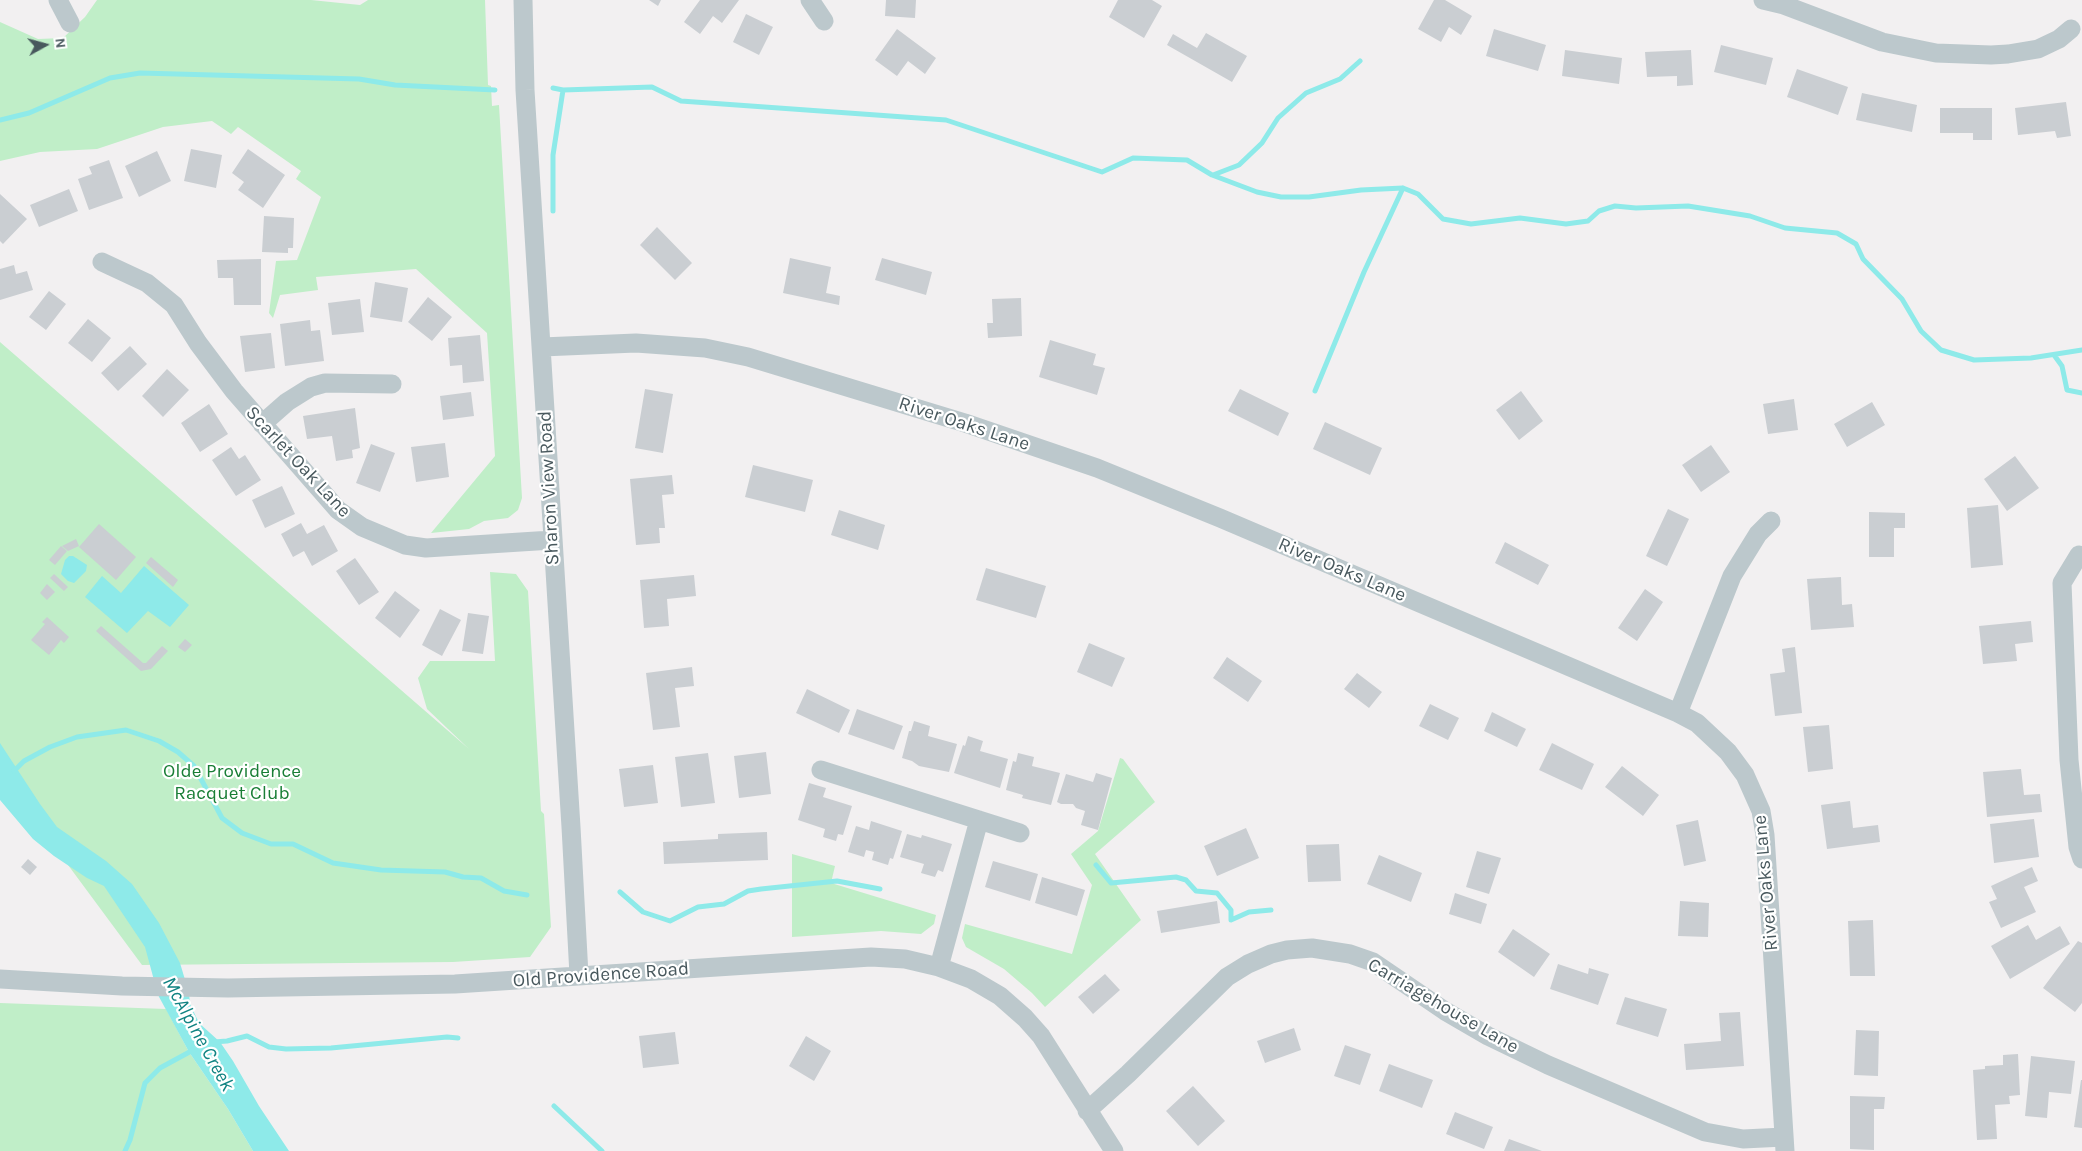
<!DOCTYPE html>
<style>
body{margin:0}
#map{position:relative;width:2082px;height:1151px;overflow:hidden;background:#f2f0f1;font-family:Karla,sans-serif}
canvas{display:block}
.north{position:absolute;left:20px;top:20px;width:50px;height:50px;-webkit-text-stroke:4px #fff;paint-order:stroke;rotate:83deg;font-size:14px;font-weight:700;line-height:20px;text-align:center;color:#48585d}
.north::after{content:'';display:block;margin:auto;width:18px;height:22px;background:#48585d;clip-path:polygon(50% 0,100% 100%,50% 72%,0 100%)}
</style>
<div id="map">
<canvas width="2082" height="1151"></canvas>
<div class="north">N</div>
</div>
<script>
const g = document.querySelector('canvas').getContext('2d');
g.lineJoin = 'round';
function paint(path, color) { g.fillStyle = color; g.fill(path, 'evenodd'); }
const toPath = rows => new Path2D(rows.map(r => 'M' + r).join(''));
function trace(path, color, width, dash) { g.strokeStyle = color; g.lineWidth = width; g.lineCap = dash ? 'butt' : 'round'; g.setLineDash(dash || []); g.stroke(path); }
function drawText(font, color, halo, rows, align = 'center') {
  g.font = font + ' Karla,sans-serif'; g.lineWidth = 4.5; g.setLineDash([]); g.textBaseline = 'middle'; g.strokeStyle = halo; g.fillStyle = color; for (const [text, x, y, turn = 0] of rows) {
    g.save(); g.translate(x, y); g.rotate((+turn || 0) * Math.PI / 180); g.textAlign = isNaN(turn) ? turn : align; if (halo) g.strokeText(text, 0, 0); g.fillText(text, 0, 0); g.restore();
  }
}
paint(toPath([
 [97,0,311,0,360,5,368,0,485,0,488,85,491,86,492,106,499,105,522,498,518,510,508,518,484,521,469,529,431,533,495,456,487,333,416,269,316,277,318,290,280,295,273,318,269,313,276,261,297,260,321,197,296,179,301,171,238,127,231,134,212,121,163,127,97,149,40,152,0,161,0,22,38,39,63,38,85,17],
 [0,342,469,749,427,709,418,678,430,661,495,661,490,572,516,574,528,591,541,811,544,814,551,927,530,957,453,962,142,965,0,773],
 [1120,758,1123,759,1155,802,1095,854,1141,920,1045,1007,1032,993,1004,969,966,947,962,938,965,924,1072,954,1092,885,1071,854,1098,831],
 [792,854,835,866,831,883,936,915,934,924,921,934,881,931,792,937],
 [0,1003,166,1009,189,1052,228,1109,253,1151,0,1151]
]), '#c0eec8');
paint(toPath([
 [69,556,73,556,87,565,86,571,74,583,68,581,61,574,65,560],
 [144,566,189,605,170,627,148,611,127,633,85,597,102,576,121,593],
 [0,743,40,804,57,827,106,861,132,884,159,923,180,963,189,993,190,1004,199,1023,220,1042,233,1061,259,1106,289,1151,253,1151,228,1109,189,1052,158,995,145,947,104,886,87,878,54,856,33,839,0,800]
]), '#8eeae9');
trace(toPath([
 [553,88,563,90,652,87,681,101,946,120,1102,172,1133,158,1187,160,1212,175,1257,192,1281,197,1309,197,1361,190,1403,188,1418,194,1443,219,1471,224,1520,218,1566,224,1588,221,1599,211,1615,206,1636,208,1688,206,1750,216,1785,228,1837,233,1856,244,1863,259,1902,299,1921,331,1941,350,1974,360,2031,358,2082,350],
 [0,120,29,113,110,78,140,73,359,79,395,85,495,90],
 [1213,175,1239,165,1262,143,1278,118,1306,93,1340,79,1360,61],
 [553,211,553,155,563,90],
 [2054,355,2062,366,2067,390,2082,393],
 [1315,391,1364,272,1403,188],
 [14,771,24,761,50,747,77,737,126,730,159,741,178,752,194,766,222,818,242,833,271,844,293,844,333,863,381,870,445,872,463,877,481,878,504,891,527,895],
 [1096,865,1111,883,1176,877,1186,880,1196,891,1217,893,1231,910,1231,920,1249,912,1271,910],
 [620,892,643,912,670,921,698,907,724,904,748,891,761,889,837,881,880,889],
 [214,1042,227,1041,247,1036,269,1047,286,1049,331,1048,447,1037,458,1038],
 [554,1106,602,1151],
 [125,1151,130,1140,145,1083,160,1068,195,1049]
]), '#8eeae9', 5);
paint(toPath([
 [649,0,661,0,658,6],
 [700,0,739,0,722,23,713,16,700,34,684,22],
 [886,0,916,0,915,18,885,16],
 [1118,0,1152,0,1162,6,1144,38,1109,17],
 [1434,0,1445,0,1472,16,1461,35,1449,27,1441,42,1418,29],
 [746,14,773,27,759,55,733,42],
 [897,29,936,58,925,74,908,61,897,76,875,60],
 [1494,29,1546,45,1538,71,1486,56],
 [1206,33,1247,56,1232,82,1167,45,1173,34,1197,48],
 [1721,45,1773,58,1766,85,1714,72],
 [1565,50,1622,58,1619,84,1562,76],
 [1691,50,1693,85,1677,86,1677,76,1647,77,1645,52],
 [1797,69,1848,87,1838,115,1787,97],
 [1862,93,1917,105,1912,132,1856,120],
 [2066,102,2071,136,2057,138,2055,131,2018,135,2015,108],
 [1940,108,1992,108,1992,140,1973,140,1973,133,1940,133],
 [191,149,222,155,216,188,184,181],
 [248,149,285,175,263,208,238,190,244,182,232,173],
 [157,151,171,181,139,197,125,166],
 [109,160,123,198,89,210,78,179,92,174,89,167],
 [69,189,78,211,39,227,30,205],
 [0,194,27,219,3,244,0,241],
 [264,216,294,218,293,248,288,248,288,253,262,252],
 [657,227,692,263,675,280,640,245],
 [790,258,831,267,826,293,840,296,839,305,783,293],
 [882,258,932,272,926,295,875,280],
 [261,259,261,305,234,305,233,278,218,278,217,260],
 [14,265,16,274,27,271,33,290,0,300,0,269],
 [375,282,408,288,402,322,370,317],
 [49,291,66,304,46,330,29,317],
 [428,297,452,317,432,341,408,322],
 [1021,298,1022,336,988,338,987,323,993,323,992,299],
 [360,299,364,332,332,335,328,303],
 [88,319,111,338,92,362,68,343],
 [310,320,311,331,320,330,324,361,285,366,280,324],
 [271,333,275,368,245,372,240,336],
 [480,335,484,381,463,383,462,365,450,366,448,338],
 [1050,340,1096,354,1093,365,1105,368,1097,395,1039,377],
 [130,346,147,364,118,391,101,373],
 [167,369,189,390,163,417,142,396],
 [645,389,673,394,663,453,635,448],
 [1240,389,1289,413,1278,436,1228,411],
 [1521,391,1543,421,1519,440,1496,410],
 [471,392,474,416,443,420,440,396],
 [1794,399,1798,430,1768,434,1763,404],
 [1872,402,1885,425,1847,447,1834,424],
 [209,404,228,434,200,452,181,423],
 [355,408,360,448,352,450,353,458,336,461,332,436,307,439,303,416],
 [1325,422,1382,448,1370,475,1313,449],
 [445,443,449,477,416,482,411,447],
 [371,444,395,453,380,492,356,483],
 [1711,445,1730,472,1701,492,1682,465],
 [231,447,239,459,245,455,261,480,236,496,212,460],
 [2015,456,2039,488,2007,511,1984,479],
 [753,465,813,480,805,512,745,497],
 [672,475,674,494,662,495,665,528,659,528,660,543,636,545,630,479],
 [282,486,295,514,265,528,252,500],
 [1998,505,2003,565,1971,568,1967,508],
 [1668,509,1689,519,1667,566,1646,556],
 [839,510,885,525,878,550,831,535],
 [1869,512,1905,513,1905,528,1894,528,1894,557,1869,557],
 [301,523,307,534,324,525,338,551,312,566,304,551,293,557,281,534],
 [99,524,136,557,116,580,79,547],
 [76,539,79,546,68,551,62,546],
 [1505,542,1549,565,1538,585,1495,563],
 [61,546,67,551,55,565,49,560],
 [151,557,178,580,173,587,146,563],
 [355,558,379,592,359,605,336,571],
 [986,568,1046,586,1036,618,976,600],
 [54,574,68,587,64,591,50,578],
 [694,575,696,596,667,599,669,626,644,628,640,580],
 [1841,577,1842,605,1852,604,1854,627,1811,630,1807,579],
 [47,584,55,592,47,600,40,593],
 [1645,589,1663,602,1637,641,1618,628],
 [395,591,420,610,400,638,375,618],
 [440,609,461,620,442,656,422,645],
 [468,613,489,616,483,654,462,651],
 [47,617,69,637,64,643,61,640,49,655,31,640,45,624,42,622],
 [2031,621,2033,642,2015,644,2017,661,1983,664,1979,626],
 [101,626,143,663,146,663,162,646,168,651,151,669,141,671,96,631],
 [185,639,192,645,185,652,178,647],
 [1089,643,1125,658,1112,687,1077,672],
 [1795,647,1802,713,1775,716,1770,674,1785,672,1782,649],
 [1227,657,1262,681,1248,702,1213,678],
 [692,667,694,686,675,688,680,727,653,730,646,673],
 [1357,673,1382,692,1369,708,1344,689],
 [807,689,850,710,839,733,796,713],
 [1430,704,1459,718,1448,740,1419,726],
 [857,709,903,726,894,750,848,734],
 [1492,712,1526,729,1517,747,1484,731],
 [914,721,930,726,928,736,957,744,949,772,919,766,912,761,902,758,909,731,911,731],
 [1829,725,1833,769,1808,772,1803,727],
 [968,736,983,741,980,751,1008,759,1000,788,954,773,963,745,965,746],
 [1552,743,1594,764,1582,790,1539,770],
 [766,752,771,794,739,798,734,756],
 [708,753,715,803,681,807,675,757],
 [1018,753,1034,757,1032,766,1060,773,1051,805,1022,798,1023,795,1006,790,1013,761,1016,762],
 [653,765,658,803,624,807,619,769],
 [1622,766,1659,795,1643,816,1605,787],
 [2021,769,2024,795,2040,794,2042,812,1987,817,1983,772],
 [1096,773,1112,778,1098,830,1081,825,1085,811,1076,808,1073,804,1061,804,1057,802,1066,774,1093,782],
 [809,783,826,788,823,797,852,806,843,835,838,834,836,841,823,837,825,829,798,820],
 [1850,801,1853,828,1878,825,1880,842,1827,849,1821,805],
 [2034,819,2039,857,1994,863,1990,824],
 [1698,820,1706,861,1684,866,1676,825],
 [871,821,902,831,893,859,890,858,888,865,872,860,874,852,866,850,864,857,848,852,856,826,869,830],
 [1246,828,1259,858,1217,876,1204,846],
 [767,832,768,860,664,864,663,842,718,839,718,834],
 [907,834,921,838,922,835,952,844,943,872,938,870,935,877,921,873,924,864,900,857],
 [1339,844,1341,881,1308,882,1306,845],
 [1477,851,1501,858,1489,894,1466,887],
 [1379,855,1422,873,1411,902,1367,884],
 [28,859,37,867,30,875,21,867],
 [993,861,1038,874,1030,901,985,887],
 [2032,867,2038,881,2024,887,2036,912,2001,928,1989,902,1997,899,1991,886],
 [1042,877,1085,890,1077,916,1035,903],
 [1455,893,1487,904,1481,924,1449,914],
 [1217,901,1220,923,1161,933,1157,911],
 [1680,901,1709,903,1708,937,1678,936],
 [1873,920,1875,976,1850,976,1848,921],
 [2028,925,2036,940,2060,926,2070,944,2010,979,1991,946],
 [1513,929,1550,954,1534,977,1498,952],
 [2078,941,2082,943,2082,1003,2075,1012,2043,988],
 [1558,964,1588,974,1589,968,1609,974,1598,1005,1550,989],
 [1105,974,1120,990,1093,1014,1078,997],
 [1625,997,1667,1009,1658,1037,1616,1024],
 [1740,1012,1744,1066,1686,1070,1684,1044,1721,1041,1719,1013],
 [1294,1028,1301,1050,1265,1063,1257,1041],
 [1856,1030,1879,1031,1878,1076,1854,1075],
 [675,1032,679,1064,643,1068,639,1036],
 [806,1036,831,1051,814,1081,789,1066],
 [1345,1045,1371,1054,1360,1085,1334,1076],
 [2018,1054,2020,1095,2009,1096,2010,1104,1995,1105,1997,1139,1977,1140,1973,1070,1985,1069,1985,1066,2003,1065,2003,1055],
 [2031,1056,2075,1061,2071,1094,2049,1092,2047,1118,2025,1116],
 [1389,1064,1433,1080,1422,1108,1379,1091],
 [2081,1080,2082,1080,2082,1128,2074,1127],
 [1193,1086,1225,1121,1198,1146,1166,1111],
 [1850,1096,1885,1097,1884,1109,1874,1109,1874,1150,1850,1149],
 [1455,1112,1493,1127,1484,1149,1446,1134],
 [1509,1139,1542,1151,1504,1151]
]), '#caced2');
trace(toPath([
 [58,0,70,23],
 [523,0,525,90,571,827,579,975],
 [810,0,824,21],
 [1763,0,1784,5,1882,42,1936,53,1991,55,2008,54,2038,49,2059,39,2071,29],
 [102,262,147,283,174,305,198,343,234,391,338,510,362,527,405,545,426,548,552,540],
 [542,347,636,343,705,348,748,357,965,423,1097,468,1220,518,1678,713,1697,723,1728,752,1745,775,1761,811,1765,835,1785,1151],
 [262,424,287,402,311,387,325,383,392,384],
 [2079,555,2062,583,2069,760,2078,847,2082,859],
 [1678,713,1732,576,1758,534,1771,521],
 [821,770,1020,833],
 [939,967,979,820],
 [0,979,122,986,228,988,455,984,871,957,905,959,939,967,971,979,1000,996,1025,1018,1041,1036,1114,1151],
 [1087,1111,1128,1074,1227,977,1248,964,1271,954,1287,950,1312,948,1350,954,1373,962,1445,1011,1488,1036,1548,1065,1705,1132,1743,1139,1784,1137]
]), '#bcc8cc', 19);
drawText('19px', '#48585d', '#fff', [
 ["River Oaks Lane",964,424,18],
 ["Scarlet Oak Lane",298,462,47],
 ["Sharon View Road",549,488,-93],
 ["River Oaks Lane",1342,570,23],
 ["River Oaks Lane",1766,883,-95],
 ["Old Providence Road",601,975,-4],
 ["Carriagehouse Lane",1443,1006,30]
]);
drawText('19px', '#197e36', '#fff', [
 ["Olde Providence",232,772],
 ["Racquet Club",232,794]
]);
drawText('italic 20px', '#108382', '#fff', [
 ["McAlpine Creek",198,1034,61]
]);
</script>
